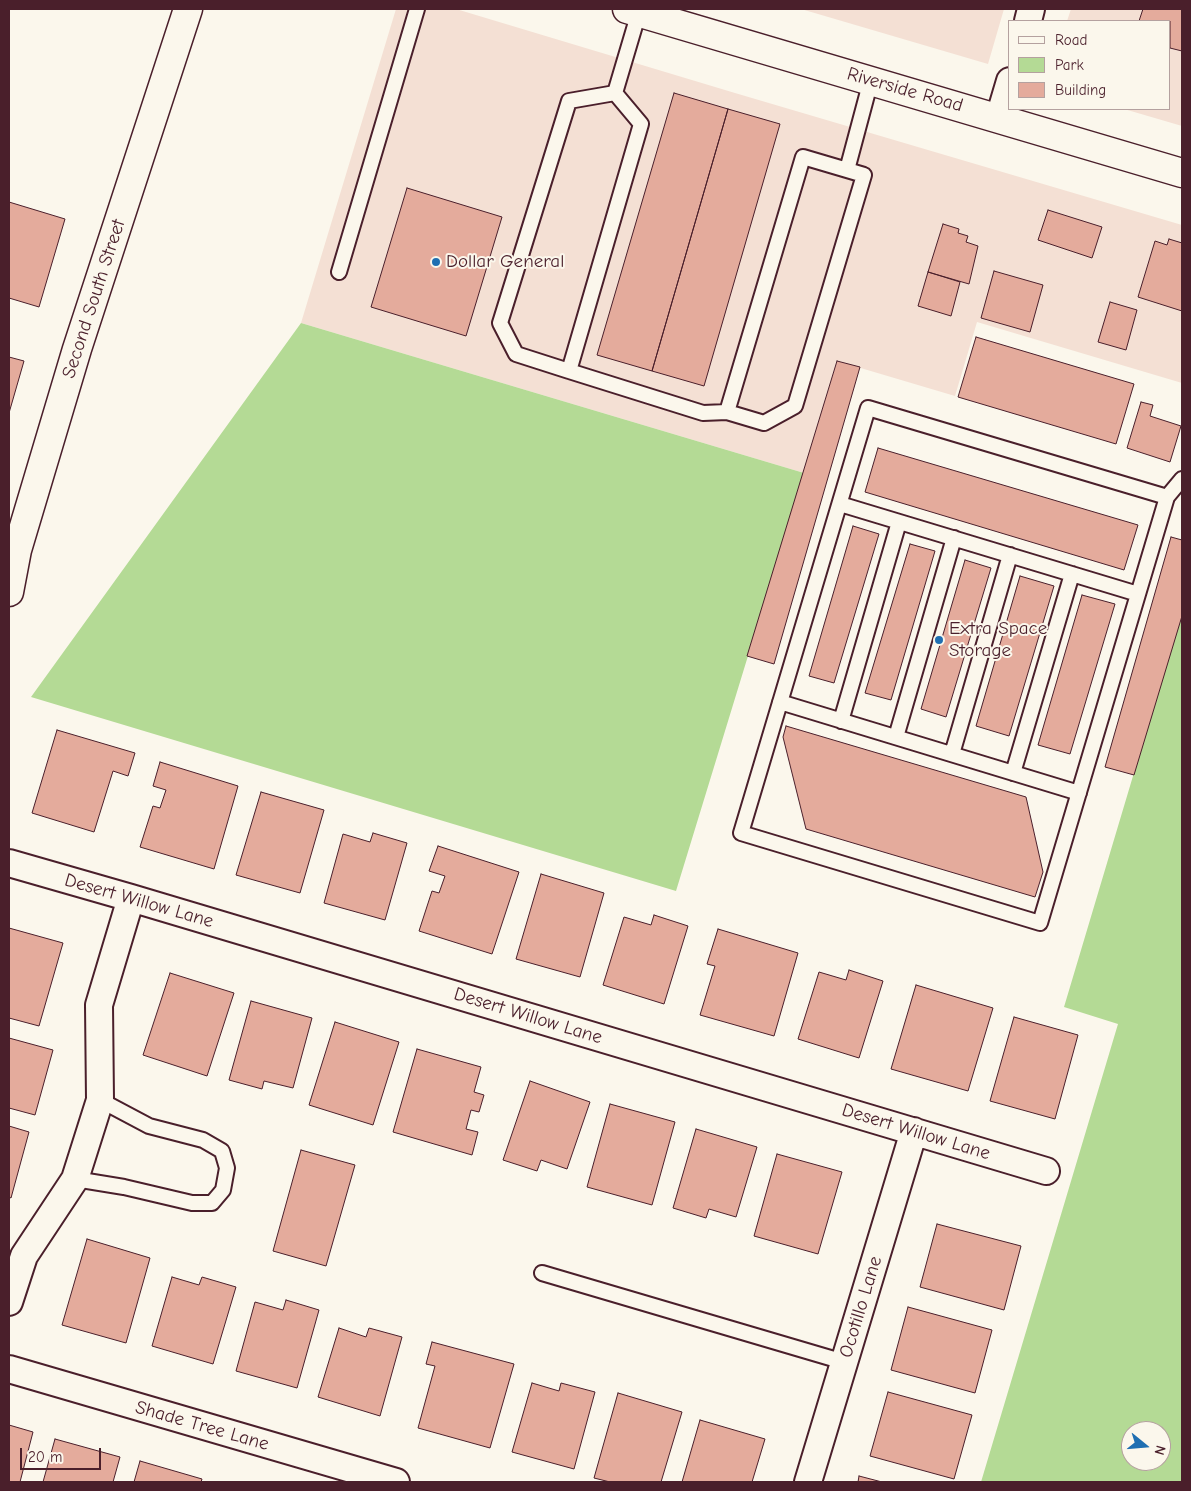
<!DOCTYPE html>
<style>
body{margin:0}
#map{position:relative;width:1191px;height:1491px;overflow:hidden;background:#fbf7ec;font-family:"Comic Neue",sans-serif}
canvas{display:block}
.frame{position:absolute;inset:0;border:10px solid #4a1f2b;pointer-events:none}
.legend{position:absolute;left:1008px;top:20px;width:162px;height:90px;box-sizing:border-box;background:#fbf7ec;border:1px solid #b4a19f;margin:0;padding:6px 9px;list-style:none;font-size:15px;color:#4a1f2b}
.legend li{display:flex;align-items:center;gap:10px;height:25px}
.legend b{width:25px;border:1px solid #b4a19f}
.north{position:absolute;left:1121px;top:1421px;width:50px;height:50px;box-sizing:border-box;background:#fbf7ec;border:1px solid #b4a19f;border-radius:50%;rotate:107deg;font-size:14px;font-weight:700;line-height:20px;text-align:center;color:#4a1f2b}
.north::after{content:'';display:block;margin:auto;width:18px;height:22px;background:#1f6fb2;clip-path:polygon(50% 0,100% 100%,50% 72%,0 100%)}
.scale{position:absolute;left:20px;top:1448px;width:81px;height:22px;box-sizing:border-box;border:2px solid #4a1f2b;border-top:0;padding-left:6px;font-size:15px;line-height:18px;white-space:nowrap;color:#4a1f2b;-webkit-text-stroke:4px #fbf7ec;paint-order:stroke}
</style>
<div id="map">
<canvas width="1191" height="1491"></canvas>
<div class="frame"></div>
<ul class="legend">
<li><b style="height:6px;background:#fbf7ec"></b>Road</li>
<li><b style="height:14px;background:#b4da95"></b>Park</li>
<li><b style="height:14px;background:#e4ab9c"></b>Building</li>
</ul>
<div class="north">N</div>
<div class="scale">20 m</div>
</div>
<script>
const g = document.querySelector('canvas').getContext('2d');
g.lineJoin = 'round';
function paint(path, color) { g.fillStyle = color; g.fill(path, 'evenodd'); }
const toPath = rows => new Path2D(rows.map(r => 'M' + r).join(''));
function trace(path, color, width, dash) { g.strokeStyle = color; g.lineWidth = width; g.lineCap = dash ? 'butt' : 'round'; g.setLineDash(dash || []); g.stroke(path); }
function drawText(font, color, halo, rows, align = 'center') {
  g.font = font + ' "Comic Neue",sans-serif'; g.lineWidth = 4; g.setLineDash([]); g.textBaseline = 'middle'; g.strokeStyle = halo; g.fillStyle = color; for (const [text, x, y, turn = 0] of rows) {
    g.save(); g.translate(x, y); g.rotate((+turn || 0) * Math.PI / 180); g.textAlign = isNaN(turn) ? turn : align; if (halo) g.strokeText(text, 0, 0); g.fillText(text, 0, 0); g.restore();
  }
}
paint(toPath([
 [396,9,456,9,735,93,1182,225,1182,383,977,322,955,396,837,361,804,473,301,323],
 [801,9,1004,9,988,64],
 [1071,9,1182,9,1182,126,1124,109,1170,109,1170,21,1067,21]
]), '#f4e0d4');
paint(toPath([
 [301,323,804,473,676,891,31,697],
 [1182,612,1182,1482,981,1482,1118,1024,1064,1007],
 [1131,1431,1161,1431,1161,1461,1131,1461]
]), '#b4da95');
const building = toPath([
 [1143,9,1182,9,1182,51,1170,48,1170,21,1139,21,1143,9],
 [674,93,728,109,652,371,597,355,674,93],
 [728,109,780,124,704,386,652,371,728,109],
 [407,188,502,217,466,336,371,307,407,188],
 [9,202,65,219,39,307,9,298,9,202],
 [1048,210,1102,227,1092,258,1038,240,1048,210],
 [943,224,959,229,958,233,968,236,966,242,978,246,969,284,928,272,943,224],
 [1169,239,1182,243,1182,311,1138,297,1155,241,1167,245,1169,239],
 [994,271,1043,285,1030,332,981,318,994,271],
 [928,272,960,282,951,316,918,306,928,272],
 [1110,302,1137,310,1126,350,1098,342,1110,302],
 [976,337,1134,384,1116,444,958,397,976,337],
 [9,357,24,361,9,413,9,357],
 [837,361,860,367,774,664,747,656,837,361],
 [1141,402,1153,405,1150,416,1181,426,1170,462,1127,448,1141,402],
 [878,448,1138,525,1124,570,865,492,878,448],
 [853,526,879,534,834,683,809,676,853,526],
 [1171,537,1182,540,1182,616,1134,775,1105,767,1171,537],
 [910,544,935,551,891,700,865,693,910,544],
 [965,560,991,568,946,717,921,709,965,560],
 [1020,576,1054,586,1009,736,976,726,1020,576],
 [1082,595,1115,604,1070,754,1038,745,1082,595],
 [786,726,1026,797,1043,872,1035,897,806,829,783,737,786,726],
 [57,730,135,753,128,776,113,771,94,832,32,813,57,730],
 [160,762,238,786,214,869,140,847,153,806,160,808,166,790,153,786,160,762],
 [261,792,324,810,300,893,236,875,261,792],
 [373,833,407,843,385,920,324,903,343,834,370,842,373,833],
 [438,846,519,872,492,954,419,931,432,891,439,893,445,876,429,871,438,846],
 [541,874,604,893,580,977,516,959,541,874],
 [654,915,688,926,664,1004,603,985,624,917,651,925,654,915],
 [9,928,63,943,39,1026,9,1018,9,928],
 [718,929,798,953,774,1036,700,1015,715,966,707,964,718,929],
 [849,970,883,981,859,1058,798,1039,819,972,846,980,849,970],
 [170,973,234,993,207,1076,143,1055,170,973],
 [916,985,993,1008,968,1091,891,1069,916,985],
 [251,1001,312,1018,293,1088,264,1081,262,1089,229,1080,251,1001],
 [1014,1017,1078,1035,1055,1119,990,1101,1014,1017],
 [335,1022,399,1042,373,1125,309,1105,335,1022],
 [9,1038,53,1050,35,1115,9,1108,9,1038],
 [417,1049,481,1067,474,1092,484,1095,479,1112,471,1110,466,1129,478,1132,472,1155,393,1132,417,1049],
 [530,1081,590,1102,567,1169,541,1160,537,1171,503,1160,530,1081],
 [610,1104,675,1122,652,1205,587,1187,610,1104],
 [9,1126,29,1132,11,1198,9,1197,9,1126],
 [696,1129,757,1147,736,1217,709,1209,706,1218,673,1208,696,1129],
 [301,1150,355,1165,326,1266,273,1251,301,1150],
 [777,1154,842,1172,818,1254,754,1236,777,1154],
 [937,1224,1021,1246,1004,1310,920,1287,937,1224],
 [87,1239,150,1258,126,1343,62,1325,87,1239],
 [172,1277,199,1285,202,1277,236,1287,213,1364,152,1346,172,1277],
 [286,1300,319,1310,297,1388,236,1371,255,1302,283,1310,286,1300],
 [908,1307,992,1330,975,1393,891,1370,908,1307],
 [339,1328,366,1337,369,1328,402,1337,380,1416,318,1397,339,1328],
 [432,1342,514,1364,490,1448,418,1428,435,1366,426,1364,432,1342],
 [532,1383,559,1391,561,1383,595,1392,574,1469,512,1452,532,1383],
 [888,1392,972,1415,954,1479,870,1456,888,1392],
 [618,1393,682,1412,661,1482,610,1482,594,1478,618,1393],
 [700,1420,765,1439,752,1482,682,1482,700,1420],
 [9,1425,33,1432,20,1482,9,1482,9,1425],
 [55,1439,120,1457,113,1482,43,1482,55,1439],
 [140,1461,202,1479,201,1482,134,1482,140,1461],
 [859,1476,882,1482,858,1482,859,1476]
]);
paint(building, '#e4ab9c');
trace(building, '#4a1f2b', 1);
const lane = toPath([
 [615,93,639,12],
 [847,170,871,80],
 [339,272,417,9],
 [569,371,516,354,500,323,569,101,615,93,641,124,569,371,703,413,727,412,764,423,795,406,864,175,803,157,727,412],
 [868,408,1167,497,1040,923,741,833,868,408],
 [1167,497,1182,479],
 [840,504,1138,594],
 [780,702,1079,793],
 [841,721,899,522],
 [896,737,954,538],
 [952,754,1010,555],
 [1013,773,1072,574],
 [75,1179,124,1187,192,1203,212,1203,223,1190,227,1168,222,1151,203,1140,149,1126,100,1100],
 [542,1273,844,1362]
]);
const street = toPath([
 [1028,21,1031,9],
 [999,118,1010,81],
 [9,863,131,898,1046,1171],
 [9,1302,24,1256,75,1179,100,1100,99,1005,131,898],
 [9,1369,396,1482],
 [808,1482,914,1131]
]);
const secondary = toPath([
 [627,9,1182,173],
 [9,592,17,550,77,349,188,9]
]);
trace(lane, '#4a1f2b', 18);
trace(street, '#4a1f2b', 30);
trace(secondary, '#4a1f2b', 31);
trace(lane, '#fbf7ec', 14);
trace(street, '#fbf7ec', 26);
trace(secondary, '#fbf7ec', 28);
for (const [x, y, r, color] of [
 [436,262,5,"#1f6fb2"],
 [939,640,5,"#1f6fb2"]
]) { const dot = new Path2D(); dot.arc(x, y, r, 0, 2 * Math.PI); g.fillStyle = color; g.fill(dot); trace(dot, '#fbf7ec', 2); }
drawText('19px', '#4a1f2b', '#fbf7ec', [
 ["Riverside Road",905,90,16],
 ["Second South Street",94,299,-72],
 ["Desert Willow Lane",139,901,16],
 ["Desert Willow Lane",528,1016,17],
 ["Desert Willow Lane",916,1132,17],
 ["Ocotillo Lane",861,1307,-73],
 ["Shade Tree Lane",202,1426,16]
]);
drawText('19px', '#4a1f2b', '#fbf7ec', [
 ["Dollar General",446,262],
 ["Extra Space",949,629],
 ["Storage",949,651]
], 'left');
</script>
